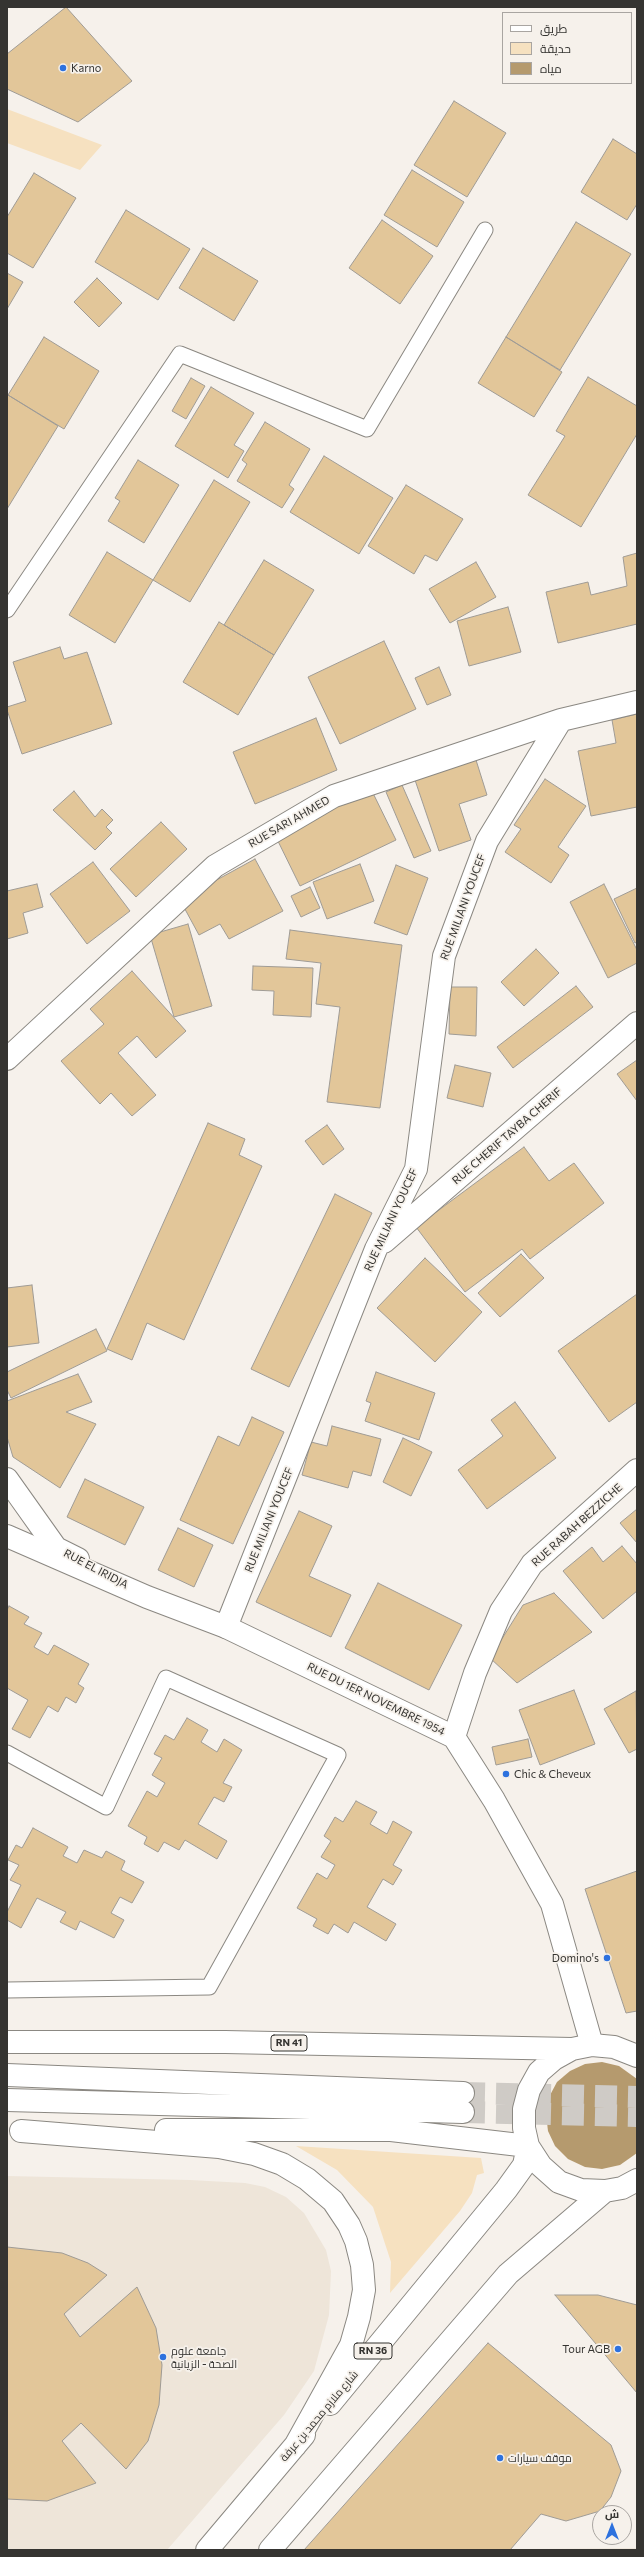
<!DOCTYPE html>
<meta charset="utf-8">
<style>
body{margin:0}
#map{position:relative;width:644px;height:2557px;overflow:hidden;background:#f6f1eb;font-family:Commissioner,Cairo,sans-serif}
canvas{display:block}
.frame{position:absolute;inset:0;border:8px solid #353431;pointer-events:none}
.legend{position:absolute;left:502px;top:12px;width:130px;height:72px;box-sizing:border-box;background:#f6f1eb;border:1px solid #a9a5a1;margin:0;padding:5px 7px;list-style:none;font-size:12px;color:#353431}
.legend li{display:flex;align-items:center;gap:8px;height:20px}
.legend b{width:20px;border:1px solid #a9a5a1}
.north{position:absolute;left:592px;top:2505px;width:40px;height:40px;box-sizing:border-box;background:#f6f1eb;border:1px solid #a9a5a1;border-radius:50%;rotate:0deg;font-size:11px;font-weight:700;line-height:16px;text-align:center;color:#353431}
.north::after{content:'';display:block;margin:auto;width:14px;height:18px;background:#2d71de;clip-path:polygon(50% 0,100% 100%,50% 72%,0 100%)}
</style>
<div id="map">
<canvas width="644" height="2557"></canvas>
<div class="frame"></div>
<ul class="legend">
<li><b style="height:5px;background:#fff"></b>طريق</li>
<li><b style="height:11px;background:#f6e1c0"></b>حديقة</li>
<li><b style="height:11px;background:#b59a6e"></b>مياه</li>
</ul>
<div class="north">ش</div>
</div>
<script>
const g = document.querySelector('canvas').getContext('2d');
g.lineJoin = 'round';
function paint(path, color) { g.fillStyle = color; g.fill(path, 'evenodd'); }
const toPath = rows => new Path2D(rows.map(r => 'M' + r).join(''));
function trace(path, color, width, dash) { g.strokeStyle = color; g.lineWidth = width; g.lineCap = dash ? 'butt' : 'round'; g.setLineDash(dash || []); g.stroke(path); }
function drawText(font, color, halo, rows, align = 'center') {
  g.font = font + ' Commissioner,Cairo,sans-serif'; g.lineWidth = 3.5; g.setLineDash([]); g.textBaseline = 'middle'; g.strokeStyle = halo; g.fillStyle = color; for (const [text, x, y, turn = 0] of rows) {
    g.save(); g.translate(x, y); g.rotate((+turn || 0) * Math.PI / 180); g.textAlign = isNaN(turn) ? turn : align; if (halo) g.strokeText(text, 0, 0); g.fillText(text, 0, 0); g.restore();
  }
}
paint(toPath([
 [7,2176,190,2180,245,2183,265,2187,286,2197,304,2213,326,2250,331,2271,329,2315,314,2371,284,2415,167,2550,7,2550],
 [637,2548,637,2550,524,2550,525,2549]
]), '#eee5d9');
paint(toPath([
 [7,109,102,145,80,170,7,143],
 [296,2146,481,2158,484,2173,477,2175,472,2193,460,2211,390,2293,391,2262,373,2207,337,2170]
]), '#f6e1c0');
paint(toPath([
 [602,2062,619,2066,637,2079,637,2153,620,2165,602,2169,585,2167,568,2159,555,2146,548,2131,546,2114,549,2097,557,2082,570,2071,585,2064]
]), '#b59a6e');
const building = toPath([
 [66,7,132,81,78,122,7,89,7,54,66,7],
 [454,101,506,133,467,197,414,165,454,101],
 [613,139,637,154,637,204,627,220,581,192,613,139],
 [412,170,464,202,437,247,384,215,412,170],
 [34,173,76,198,33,268,7,253,7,217,34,173],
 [126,210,190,249,158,300,95,262,126,210],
 [382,220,433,256,400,304,349,268,382,220],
 [576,222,631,254,560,370,506,337,576,222],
 [203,248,258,281,234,321,179,288,203,248],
 [7,273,23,282,7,309,7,273],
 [97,278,122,303,99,327,74,302,97,278],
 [44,337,99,371,64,429,8,395,44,337],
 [506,337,562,372,534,417,478,383,506,337],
 [588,377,637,406,637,434,581,527,528,495,565,436,556,431,588,377],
 [191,378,205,386,186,419,172,411,191,378],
 [211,387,254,413,234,445,244,451,228,478,175,446,211,387],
 [8,395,58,426,7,509,7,397,8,395],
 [265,422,310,449,289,485,294,489,282,508,237,481,247,464,242,460,265,422],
 [324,456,393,498,359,554,290,512,324,456],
 [138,460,179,485,144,543,108,521,120,501,115,498,138,460],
 [214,480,250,502,190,602,153,580,214,480],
 [406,485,463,519,437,561,425,555,414,574,368,546,406,485],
 [107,552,153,580,115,643,69,615,107,552],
 [637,553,637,624,558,643,546,592,588,582,591,595,627,586,623,557,637,553],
 [264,560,314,590,274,655,224,625,264,560],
 [476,562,496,597,450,623,429,589,476,562],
 [508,607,521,652,469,666,457,621,508,607],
 [219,622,274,655,238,715,183,682,219,622],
 [384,641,416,709,340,744,308,677,384,641],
 [60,647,64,659,87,652,112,724,22,754,7,710,7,707,26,701,13,662,60,647],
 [439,667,451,695,427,705,415,678,439,667],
 [637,714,637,807,591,816,578,751,616,743,612,720,637,714],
 [316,718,337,770,255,804,233,752,316,718],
 [476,760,487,795,459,804,471,840,439,851,415,780,476,760],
 [545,779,586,806,558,847,569,855,551,883,505,852,521,829,514,825,545,779],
 [402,785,431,851,414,858,386,792,402,785],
 [370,787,396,840,300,886,274,833,370,787],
 [74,791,95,817,102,809,113,820,106,827,112,833,95,850,53,810,74,791],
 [161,822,187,849,136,897,110,869,161,822],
 [255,859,283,911,229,939,220,924,199,935,180,900,255,859],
 [93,862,130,911,87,944,50,894,93,862],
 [360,864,374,901,327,919,313,882,360,864],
 [396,865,428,878,407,935,374,923,396,865],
 [37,884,43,907,23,913,28,933,7,939,7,891,37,884],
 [604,884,637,950,637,963,608,978,570,902,604,884],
 [310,887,320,908,301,917,291,896,310,887],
 [637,888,637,942,635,943,614,899,637,888],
 [188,924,212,1006,174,1017,150,935,188,924],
 [290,930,402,945,380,1108,327,1102,340,1007,316,1004,321,963,286,959,290,930],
 [536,949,559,973,524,1006,501,982,536,949],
 [253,966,313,968,311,1017,273,1015,274,991,252,990,253,966],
 [132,971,186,1031,156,1058,137,1036,118,1053,156,1095,132,1116,111,1093,100,1104,61,1061,104,1024,90,1009,132,971],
 [576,986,593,1007,513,1068,497,1047,576,986],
 [450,987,477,987,476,1036,449,1034,450,987],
 [637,1060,637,1101,617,1074,637,1060],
 [455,1065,491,1073,483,1107,447,1098,455,1065],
 [208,1123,245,1139,239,1155,262,1166,184,1340,147,1323,132,1360,107,1349,208,1123],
 [327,1125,344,1149,323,1165,305,1141,327,1125],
 [524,1147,549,1181,574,1163,604,1203,530,1259,522,1249,465,1292,416,1227,524,1147],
 [335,1194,372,1213,289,1387,251,1369,335,1194],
 [521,1254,544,1278,500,1317,478,1293,521,1254],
 [425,1258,482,1312,435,1362,377,1308,425,1258],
 [32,1285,39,1343,7,1347,7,1288,32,1285],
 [637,1294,637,1402,609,1422,558,1351,637,1294],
 [96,1329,107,1351,11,1398,7,1390,7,1372,96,1329],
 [376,1372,435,1393,419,1440,365,1421,371,1403,366,1401,376,1372],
 [78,1374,92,1402,66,1412,96,1424,60,1488,13,1457,7,1437,7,1401,78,1374],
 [515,1402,556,1458,487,1509,458,1470,503,1436,491,1420,515,1402],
 [252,1417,284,1432,233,1544,180,1520,218,1436,239,1446,252,1417],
 [332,1426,381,1439,371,1476,353,1471,348,1488,302,1475,311,1442,327,1446,332,1426],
 [403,1438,432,1452,411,1496,383,1482,403,1438],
 [85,1479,144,1507,125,1545,67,1517,85,1479],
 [637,1509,637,1543,620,1523,637,1509],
 [299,1511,332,1526,309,1576,351,1595,331,1637,256,1602,299,1511],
 [178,1528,213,1545,194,1587,158,1570,178,1528],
 [622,1546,637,1564,637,1591,603,1619,563,1571,592,1547,603,1562,622,1546],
 [378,1583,462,1625,429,1690,345,1648,378,1583],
 [554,1593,592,1632,517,1683,490,1658,523,1605,554,1593],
 [9,1606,29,1617,24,1624,42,1633,34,1647,48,1655,54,1645,89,1664,78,1684,84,1688,76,1703,66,1697,58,1712,48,1706,30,1738,12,1729,28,1700,7,1688,7,1610,9,1606],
 [574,1690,595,1744,540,1765,519,1710,574,1690],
 [636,1691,637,1749,629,1753,604,1709,636,1691],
 [187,1718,208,1730,201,1742,217,1752,224,1739,242,1750,223,1783,232,1787,224,1802,214,1797,198,1824,227,1841,217,1859,185,1840,179,1850,164,1842,158,1852,144,1844,147,1837,128,1826,147,1791,157,1797,165,1783,152,1775,162,1758,154,1754,165,1735,174,1740,187,1718],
 [528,1739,532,1757,496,1765,492,1747,528,1739],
 [356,1801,377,1812,370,1824,387,1834,393,1821,412,1832,393,1865,402,1870,393,1885,383,1879,367,1907,396,1924,386,1941,354,1922,348,1933,334,1924,328,1934,313,1926,317,1919,297,1908,317,1873,327,1879,335,1865,321,1857,331,1841,324,1836,335,1817,343,1822,356,1801],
 [33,1828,68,1847,63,1856,77,1863,84,1850,102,1858,106,1851,125,1861,121,1870,144,1882,132,1903,120,1897,111,1913,124,1920,114,1938,80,1921,76,1930,60,1922,66,1912,37,1898,21,1928,7,1920,7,1912,21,1885,10,1880,19,1865,8,1860,16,1845,22,1848,33,1828],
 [637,1871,637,2011,626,2013,585,1889,637,1871],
 [7,2247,62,2253,88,2263,107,2275,64,2314,80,2337,137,2287,156,2328,162,2365,159,2405,148,2441,126,2469,81,2423,62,2441,96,2483,47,2501,7,2499,7,2247],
 [555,2295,598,2295,637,2305,637,2393,555,2295],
 [488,2343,611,2445,621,2471,611,2497,600,2511,566,2521,541,2514,510,2550,304,2550,488,2343]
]);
paint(building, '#e2c699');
trace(building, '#9f9b95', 1);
trace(toPath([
 [463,2093,637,2097],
 [463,2112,637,2116]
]), '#cfcbc6', 22, [22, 11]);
const service = toPath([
 [7,610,180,354,367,429,485,230],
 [7,1753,106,1807,166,1678,338,1755,209,1987,7,1990]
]);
const minor = toPath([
 [7,1059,215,866,334,796,561,720,637,702],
 [384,1242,637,1023],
 [7,1479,56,1548,78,1559],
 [226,1627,376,1249,416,1169,444,956,487,841,561,720],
 [454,1737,475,1673,501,1611,532,1564,637,1470]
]);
const tertiary = toPath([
 [7,1536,147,1597,226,1627,454,1737,494,1800,552,1904,592,2045]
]);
const primary = toPath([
 [7,2042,225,2042,572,2049],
 [637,2056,614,2047,592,2045,572,2049,554,2059,539,2072,529,2090,524,2109,524,2128,528,2146,541,2166,559,2182,581,2190,605,2191,622,2188,637,2180],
 [7,2075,463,2093],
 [7,2100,463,2112],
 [166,2130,391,2130,528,2146],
 [21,2131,219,2147,254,2154,282,2164,307,2179,333,2201,349,2225,356,2241,362,2265,364,2290,359,2317,351,2345,295,2446],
 [330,2404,506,2190,524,2165,528,2146],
 [207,2550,304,2435],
 [270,2550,508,2274,605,2191]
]);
trace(service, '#8b8882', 17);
trace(minor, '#8b8882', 24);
trace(tertiary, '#8b8882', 24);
trace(primary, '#8b8882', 24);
trace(service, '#fff', 15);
trace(minor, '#fff', 22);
trace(tertiary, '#fff', 22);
trace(primary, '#fff', 22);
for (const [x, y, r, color] of [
 [63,68,4,"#2d71de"],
 [506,1774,4,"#2d71de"],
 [607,1958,4,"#2d71de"],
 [618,2349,4,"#2d71de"],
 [163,2357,4,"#2d71de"],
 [500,2458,4,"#2d71de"]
]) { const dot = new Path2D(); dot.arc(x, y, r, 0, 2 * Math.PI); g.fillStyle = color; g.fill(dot); trace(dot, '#f6f1eb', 1.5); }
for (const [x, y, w] of [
 [289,2043,36],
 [373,2351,38]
]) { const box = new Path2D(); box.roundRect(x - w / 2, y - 8, w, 16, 3); g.fillStyle = '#f6f1eb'; g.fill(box); trace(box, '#353431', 1); }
drawText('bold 10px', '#353431', null, [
 ["RN 41",289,2043],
 ["RN 36",373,2351]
]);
drawText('11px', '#353431', '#f6f1eb', [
 ["Karno",71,68],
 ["Chic & Cheveux",514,1774],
 ["Domino's",599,1958,"right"],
 ["Tour AGB",610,2349,"right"],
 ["جامعة علوم",171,2351],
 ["الصحة - الزيانية",171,2364],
 ["موقف سيارات",508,2458]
], 'left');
drawText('11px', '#353431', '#f6f1eb', [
 ["RUE SARI AHMED",289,822,-30],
 ["RUE MILIANI YOUCEF",463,907,-70],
 ["RUE CHERIF TAYBA CHERIF",507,1136,-41],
 ["RUE MILIANI YOUCEF",391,1220,-65],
 ["RUE MILIANI YOUCEF",269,1520,-68],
 ["RUE RABAH BEZZICHE",577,1525,-42],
 ["RUE EL IRIDJA",96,1569,28],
 ["RUE DU 1ER NOVEMBRE 1954",376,1699,26],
 ["شارع ملازم محمد بن عرفة",319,2416,-50]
]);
</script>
